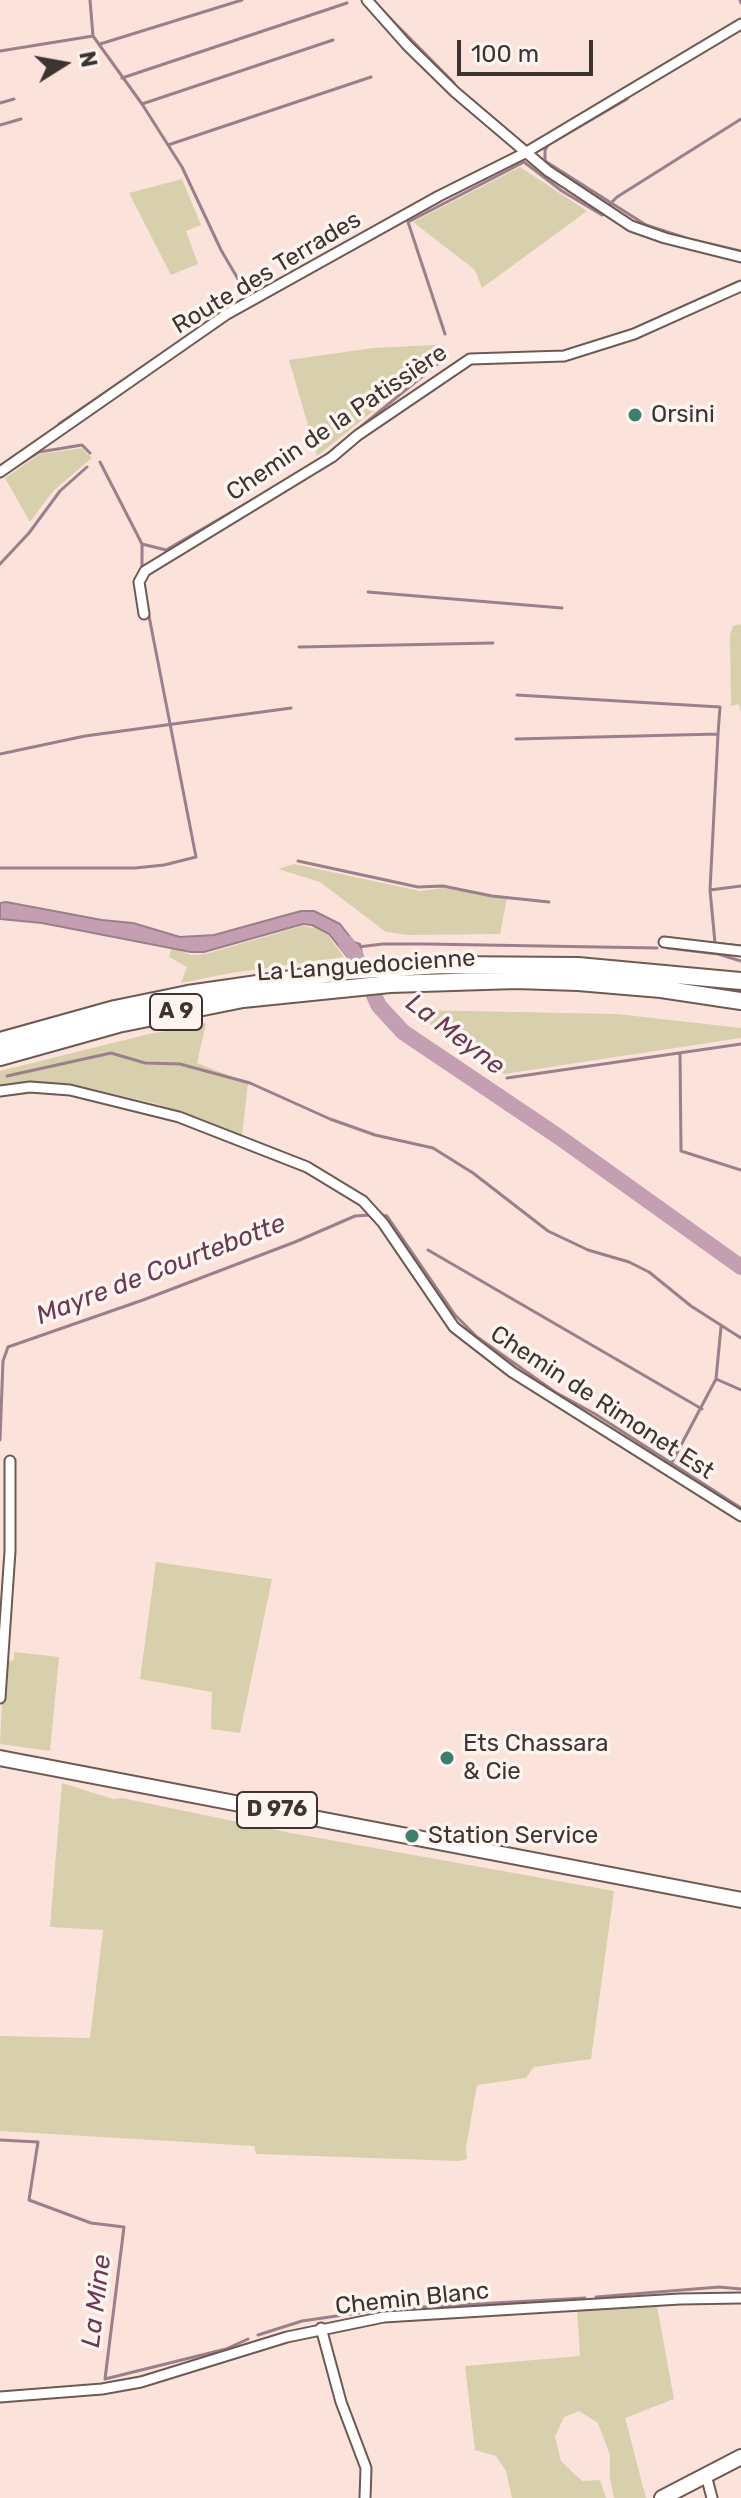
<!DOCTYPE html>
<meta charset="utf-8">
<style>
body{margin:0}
#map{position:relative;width:741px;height:2498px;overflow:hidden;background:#fbe3db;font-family:Rubik,sans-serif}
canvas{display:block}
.north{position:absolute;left:24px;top:24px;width:80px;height:80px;-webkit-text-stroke:6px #fef4f0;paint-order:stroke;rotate:79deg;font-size:22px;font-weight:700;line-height:32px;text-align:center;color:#3d3431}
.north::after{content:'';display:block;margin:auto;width:28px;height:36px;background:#3d3431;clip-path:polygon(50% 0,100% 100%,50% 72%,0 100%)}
.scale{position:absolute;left:457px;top:40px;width:136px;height:36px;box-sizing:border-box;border:4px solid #3d3431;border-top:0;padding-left:10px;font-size:24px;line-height:28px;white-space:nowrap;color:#3d3431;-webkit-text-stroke:6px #fef4f0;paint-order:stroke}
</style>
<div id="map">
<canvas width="741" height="2498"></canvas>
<div class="north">N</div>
<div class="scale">100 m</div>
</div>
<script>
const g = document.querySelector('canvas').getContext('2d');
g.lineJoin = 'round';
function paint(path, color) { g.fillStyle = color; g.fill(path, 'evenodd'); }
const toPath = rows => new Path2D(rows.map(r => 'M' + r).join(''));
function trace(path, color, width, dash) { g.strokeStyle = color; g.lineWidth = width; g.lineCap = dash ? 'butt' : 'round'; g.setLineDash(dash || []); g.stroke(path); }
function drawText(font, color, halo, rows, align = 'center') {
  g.font = font + ' Rubik,sans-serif'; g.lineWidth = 7; g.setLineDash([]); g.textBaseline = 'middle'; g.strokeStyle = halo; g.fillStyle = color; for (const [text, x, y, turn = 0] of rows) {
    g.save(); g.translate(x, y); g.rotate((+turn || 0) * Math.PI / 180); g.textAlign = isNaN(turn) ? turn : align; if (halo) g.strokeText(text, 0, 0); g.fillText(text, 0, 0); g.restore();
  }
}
paint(toPath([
 [520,167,587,211,482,288,475,270,413,222],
 [182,179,201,225,186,231,198,264,171,275,129,193],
 [435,345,436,361,317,456,289,360,373,348],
 [82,448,92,458,53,491,30,522,5,478,40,454],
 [741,624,741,712,739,704,731,706,730,635,733,626],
 [294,864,420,891,443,888,507,898,500,934,409,935,386,932,320,882,278,869],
 [302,926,315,928,328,935,344,957,231,973,181,983,187,967,169,957,172,947,191,955,206,954],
 [415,1010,617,1014,741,1028,741,1038,504,1074,440,1033],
 [206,1023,197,1063,248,1083,242,1136,157,1104,67,1083,21,1083,0,1087,0,1071,149,1034],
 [156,1562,272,1579,240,1733,211,1729,212,1692,140,1679],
 [14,1652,59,1657,50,1751,0,1744,3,1680,8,1661,14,1660],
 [62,1783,113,1799,122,1798,291,1833,614,1891,591,2059,534,2067,526,2078,477,2085,466,2148,467,2159,459,2161,256,2154,254,2146,0,2131,0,2036,90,2038,103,1930,50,1927],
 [657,2306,674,2399,625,2418,646,2498,614,2498,610,2478,610,2455,598,2423,579,2411,564,2417,555,2437,561,2461,582,2481,600,2480,606,2498,512,2498,506,2471,496,2456,475,2450,465,2366,580,2356,577,2308]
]), '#d8cfad');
const water = toPath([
 [6,902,102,920,133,923,180,937,214,935,301,911,314,911,340,924,354,942,360,944,363,958,349,959,329,934,312,925,303,924,204,952,191,952,42,923,0,919,0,903,6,902]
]);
paint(water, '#c39fb1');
trace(water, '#9b7f8b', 2);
trace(toPath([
 [90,0,93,36,142,104,182,167,221,250,248,296,234,305],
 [740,0,741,3],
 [381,9,454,83],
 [100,44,242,0],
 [0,51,93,36],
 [122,78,347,3],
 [463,93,526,146],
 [627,99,548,145,545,150,545,161,646,225,689,239,741,251],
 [0,103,14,99],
 [142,104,333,40],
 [0,125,21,119],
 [168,145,371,77],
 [610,204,617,197,741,119],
 [445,334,408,222,524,162,562,191,602,215,604,213],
 [59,424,195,331],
 [319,461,441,361,443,347],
 [100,462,142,544,166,550,285,481],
 [0,477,39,452,82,445,90,453],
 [142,544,142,568],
 [0,564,29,533,60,491,87,467],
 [368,592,562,608],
 [299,647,493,643],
 [718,734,710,890,715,943,741,946],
 [516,739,718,734,720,707,517,695],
 [0,754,85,736,291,708],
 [298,861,418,887,443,886,492,896,549,902],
 [0,868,135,868,164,865,196,857,148,611],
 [710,890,741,886],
 [358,947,383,944,426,944,657,948],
 [668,948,718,954,741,961],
 [680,1053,681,1151,741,1170],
 [7,1076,111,1053,145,1063,180,1064,250,1083,330,1119,375,1135,433,1148,473,1173,548,1231,588,1250,629,1262,649,1272,691,1306,741,1338],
 [507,1078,741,1044],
 [382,1215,387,1216,455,1315,477,1337,555,1392,595,1414,741,1508],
 [428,1250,702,1409],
 [716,1379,741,1390],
 [0,1440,3,1361,8,1347,143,1300,295,1242,355,1216,371,1215],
 [671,1464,716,1379,721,1327],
 [57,1762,419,1831],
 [0,2140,38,2142,29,2200,91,2223,124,2227,105,2379,226,2349,248,2339],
 [596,2297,719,2287,741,2289],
 [258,2335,302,2321,385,2309,585,2298]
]), '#9b7f8b', 3);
trace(toPath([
 [346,943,354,953,379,1006,403,1032,559,1137,741,1267]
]), '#c39fb1', 16);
const street = toPath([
 [367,0,407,45,455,92,548,171,631,226,665,238,741,257],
 [0,472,227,314,439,196,525,153,741,24],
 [144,614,139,582,145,571,332,457,358,435,470,359,564,356,634,334,741,286],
 [664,942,741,951],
 [0,1091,30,1087,70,1090,179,1117,307,1167,363,1201,383,1223,454,1327,512,1372,741,1516],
 [0,1698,10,1551,10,1461],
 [321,2328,341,2402,366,2468,365,2498],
 [0,2397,102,2389,141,2382,287,2337,384,2317,680,2299,741,2298],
 [706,2475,712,2498]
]);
const secondary = toPath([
 [662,2498,741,2457]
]);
const primary = toPath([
 [0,1758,741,1900]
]);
const highway = toPath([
 [0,1041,115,1009,188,994,347,971,441,965,578,966,741,981],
 [0,1057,118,1024,243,999,390,984,516,980,578,982,661,989,741,1001]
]);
trace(street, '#6e5a53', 13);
trace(secondary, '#6e5a53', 18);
trace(primary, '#6e5a53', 18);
trace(highway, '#6e5a53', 20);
trace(street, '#fff', 9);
trace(secondary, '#fff', 14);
trace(primary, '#fff', 14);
trace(highway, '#fff', 16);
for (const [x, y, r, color] of [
 [635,415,8,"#3e7e6d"],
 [447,1758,8,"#3e7e6d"],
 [412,1836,8,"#3e7e6d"]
]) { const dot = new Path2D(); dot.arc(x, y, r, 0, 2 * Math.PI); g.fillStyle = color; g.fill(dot); trace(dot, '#fef4f0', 3); }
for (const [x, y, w] of [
 [176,1012,52],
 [277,1810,80]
]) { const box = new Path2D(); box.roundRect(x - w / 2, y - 18, w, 36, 6); g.fillStyle = '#fef4f0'; g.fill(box); trace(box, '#3d3431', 2); }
drawText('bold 22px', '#3d3431', null, [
 ["A 9",176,1012],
 ["D 976",277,1810]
]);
drawText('24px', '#3d3431', '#fef4f0', [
 ["Route des Terrades",267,273,-31],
 ["Chemin de la Patissière",337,423,-34],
 ["La Languedocienne",366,966,-4],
 ["Chemin de Rimonet Est",602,1403,33],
 ["Chemin Blanc",412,2299,-6]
]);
drawText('24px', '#3d3431', '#fef4f0', [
 ["Orsini",651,415],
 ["Ets Chassara",463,1744],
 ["& Cie",463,1772],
 ["Station Service",428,1836]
], 'left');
drawText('italic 26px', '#6a3954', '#fef4f0', [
 ["La Meyne",455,1035,37],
 ["Mayre de Courtebotte",161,1270,-21],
 ["La Mine",97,2301,-83]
]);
</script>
